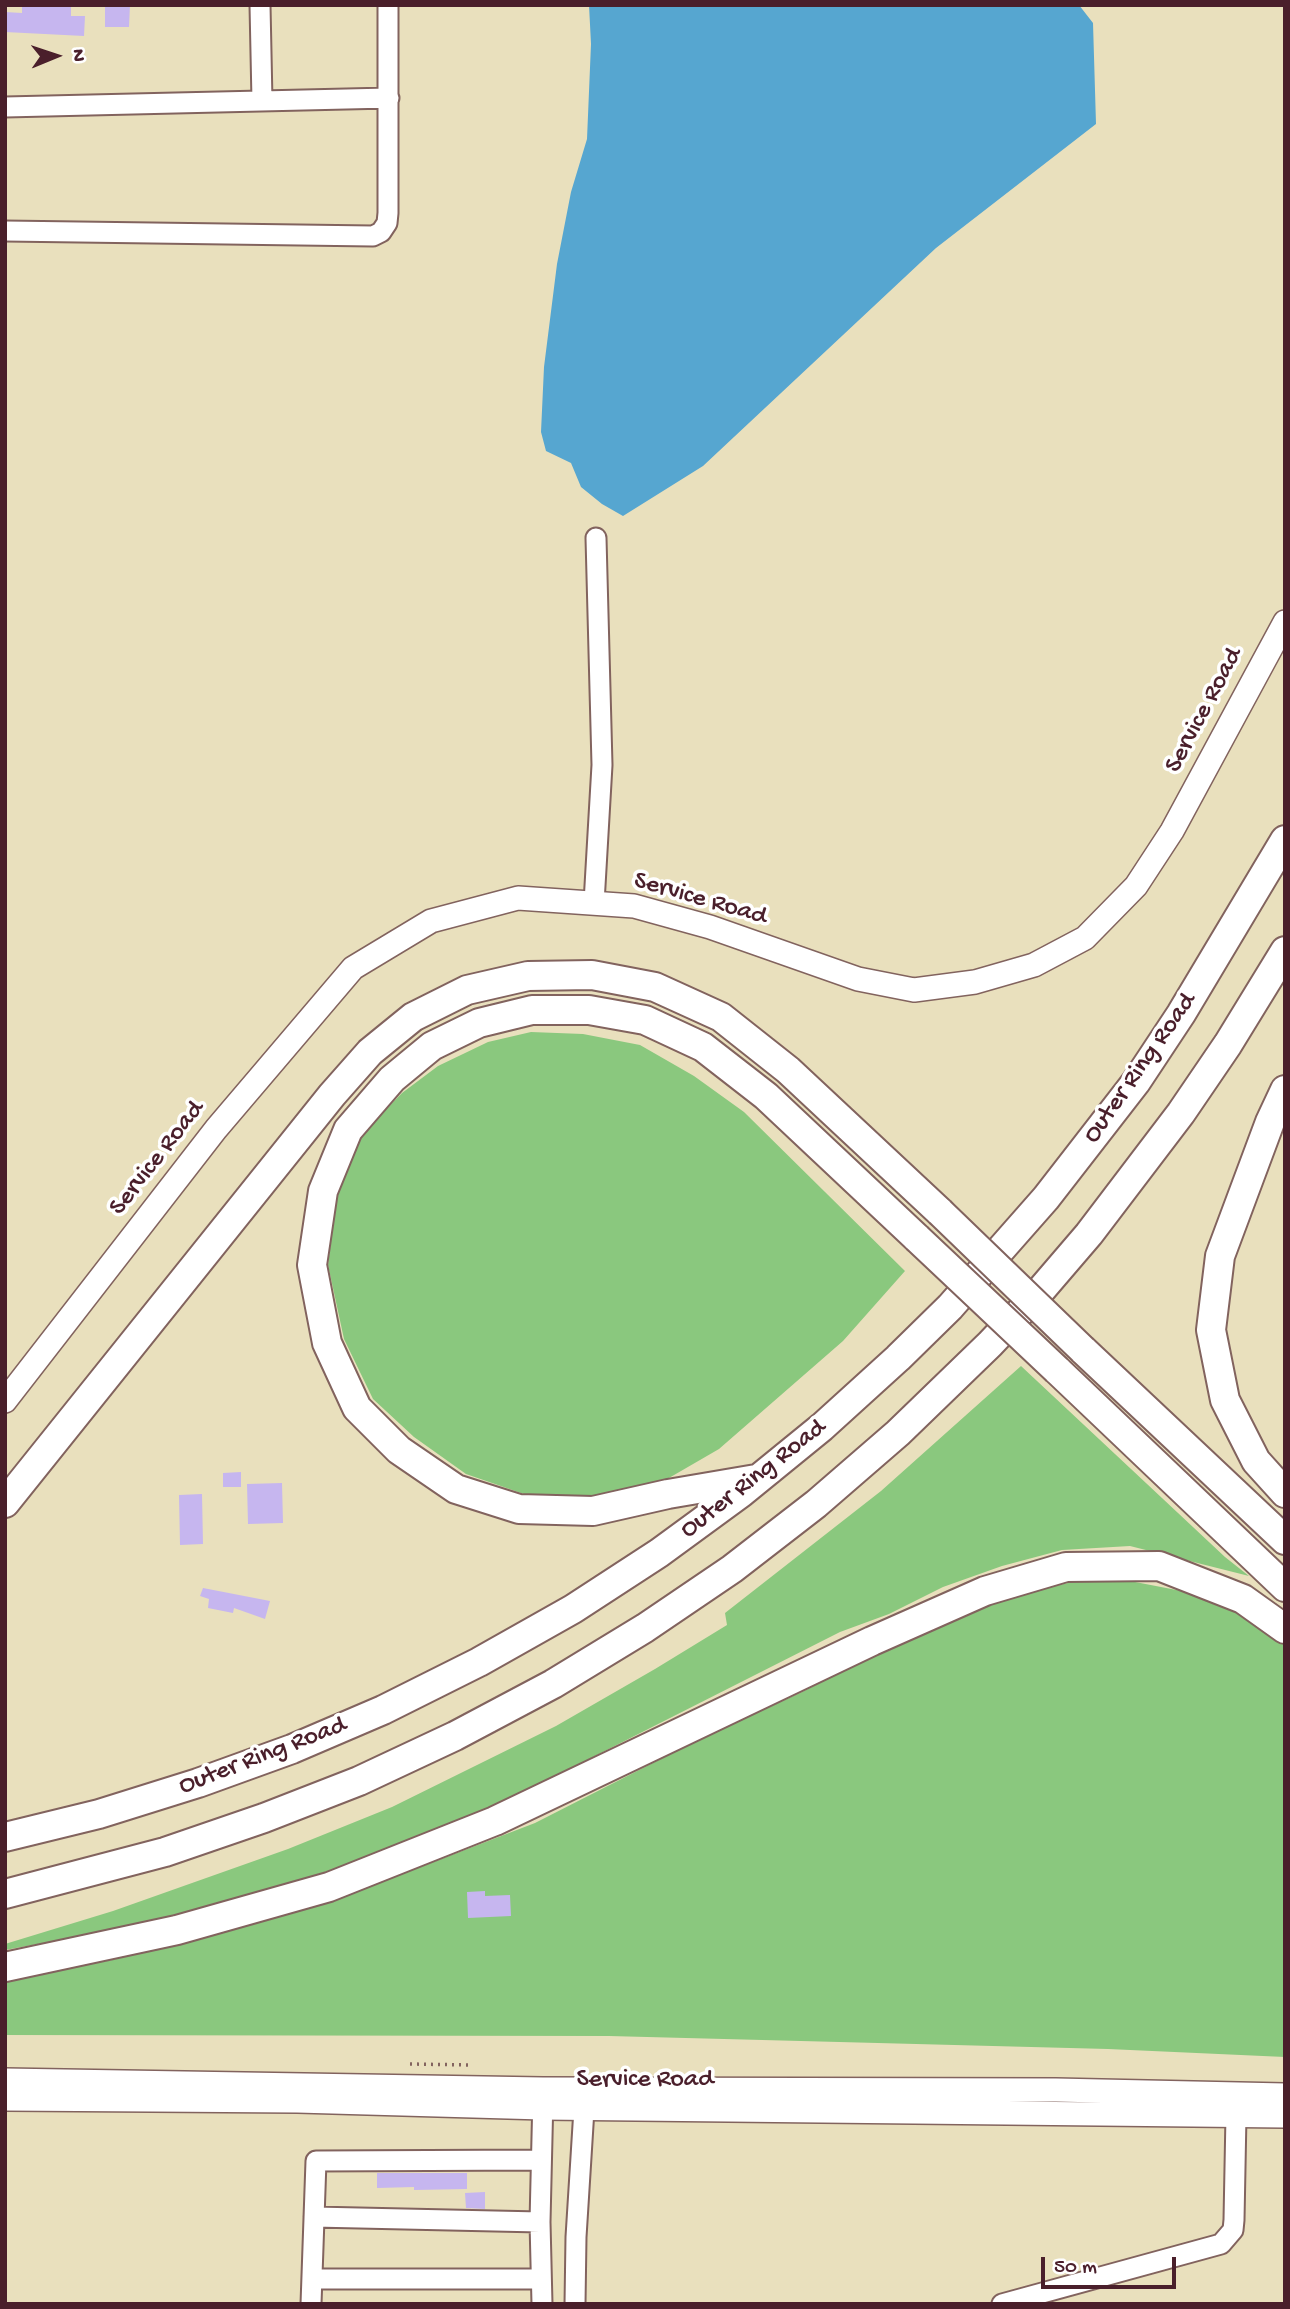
<!DOCTYPE html>
<style>
body{margin:0}
#map{position:relative;width:1290px;height:2309px;overflow:hidden;background:#e9e0bd;font-family:"Gochi Hand",sans-serif}
canvas{display:block}
.frame{position:absolute;inset:0;border:7px solid #4a1f2b;pointer-events:none}
.north{position:absolute;left:21px;top:21px;width:70px;height:70px;-webkit-text-stroke:5px #fff;paint-order:stroke;rotate:88deg;font-size:19px;font-weight:700;line-height:28px;text-align:center;color:#4a1f2b}
.north::after{content:'';display:block;margin:auto;width:24px;height:32px;background:#4a1f2b;clip-path:polygon(50% 0,100% 100%,50% 72%,0 100%)}
.scale{position:absolute;left:1041px;top:2257px;width:135px;height:32px;box-sizing:border-box;border:4px solid #4a1f2b;border-top:0;padding-left:9px;font-size:21px;line-height:24px;white-space:nowrap;color:#4a1f2b;-webkit-text-stroke:5px #fff;paint-order:stroke}
</style>
<div id="map">
<canvas width="1290" height="2309"></canvas>
<div class="frame"></div>
<div class="north">N</div>
<div class="scale">50 m</div>
</div>
<script>
const g = document.querySelector('canvas').getContext('2d');
g.lineJoin = 'round';
function paint(path, color) { g.fillStyle = color; g.fill(path, 'evenodd'); }
const toPath = rows => new Path2D(rows.map(r => 'M' + r).join(''));
function trace(path, color, width, dash) { g.strokeStyle = color; g.lineWidth = width; g.lineCap = dash ? 'butt' : 'round'; g.setLineDash(dash || []); g.stroke(path); }
function drawText(font, color, halo, rows, align = 'center') {
  g.font = font + ' "Gochi Hand",sans-serif'; g.lineWidth = 7; g.setLineDash([]); g.textBaseline = 'middle'; g.strokeStyle = halo; g.fillStyle = color; for (const [text, x, y, turn = 0] of rows) {
    g.save(); g.translate(x, y); g.rotate((+turn || 0) * Math.PI / 180); g.textAlign = isNaN(turn) ? turn : align; if (halo) g.strokeText(text, 0, 0); g.fillText(text, 0, 0); g.restore();
  }
}
paint(toPath([
 [531,1032,583,1034,640,1045,694,1076,744,1112,905,1271,843,1341,719,1449,662,1482,590,1500,524,1494,466,1474,414,1437,373,1399,344,1339,328,1265,337,1192,360,1136,402,1093,438,1066,488,1042],
 [1021,1366,1225,1557,1249,1576,1130,1546,1062,1550,1002,1566,943,1587,889,1614,840,1632,500,1804,349,1865,188,1912,103,1932,5,1950,5,1944,113,1911,288,1849,392,1807,556,1726,655,1669,727,1625,725,1613,881,1491],
 [1130,1581,1192,1593,1254,1621,1285,1644,1285,2057,1108,2049,609,2036,5,2035,5,1980,112,1960,228,1931,332,1901,535,1823,698,1740,800,1693,890,1647,1001,1599,1072,1582]
]), '#8ac87e');
paint(toPath([
 [589,5,1079,5,1093,23,1096,124,936,248,703,466,623,516,602,504,581,487,571,463,546,451,541,432,544,367,557,264,571,192,587,139,591,44]
]), '#56a6d0');
paint(toPath([
 [22,5,71,5,71,16,85,16,84,36,5,32,5,12,22,13],
 [105,5,130,5,129,27,105,27],
 [241,1472,241,1487,223,1487,223,1473],
 [282,1483,283,1523,248,1524,247,1484],
 [202,1494,203,1544,180,1545,179,1495],
 [203,1588,270,1601,265,1619,234,1608,233,1613,208,1608,209,1599,200,1596],
 [485,1891,485,1896,510,1895,511,1916,468,1918,467,1892],
 [377,2173,467,2173,467,2189,414,2190,414,2187,377,2188],
 [485,2192,485,2209,466,2208,465,2193]
]), '#c6b6ef');
const minor = toPath([
 [260,5,262,101],
 [5,107,389,98],
 [5,231,373,236,381,232,387,223,388,213,388,5],
 [594,903,602,765,596,538],
 [314,2217,540,2222],
 [312,2279,541,2279],
 [311,2304,316,2161,541,2160],
 [542,2304,540,2222,543,2095],
 [575,2304,576,2237,585,2093],
 [1002,2304,1221,2244,1233,2230,1234,2220,1236,2115]
]);
const major = toPath([
 [5,1401,216,1129,353,968,431,921,518,898,634,906,710,927,858,979,914,990,975,982,1034,965,1085,938,1136,886,1172,831,1285,622],
 [5,2080,543,2089,1056,2090,1285,2095],
 [5,2099,297,2101,543,2108,1285,2116]
]);
const highway = toPath([
 [1285,1090,1270,1122,1220,1256,1211,1330,1225,1400,1256,1461,1285,1493],
 [1083,1350,1285,1540],
 [1057,1370,1285,1587],
 [756,1479,668,1494,593,1511,519,1509,456,1489,399,1450,357,1408,327,1343,312,1265,323,1191,348,1130,392,1079,432,1046,479,1023,532,1010,589,1010,645,1020,703,1047,766,1096,917,1238],
 [5,1503,332,1095,370,1052,413,1017,467,990,528,976,592,975,655,987,721,1017,788,1070,940,1212],
 [5,1837,99,1814,198,1783,292,1749,383,1710,479,1662,573,1609,659,1553,741,1493,822,1427,898,1358,950,1307,1046,1198,1136,1082,1181,1014,1285,840],
 [5,1894,165,1852,264,1818,359,1781,455,1736,553,1684,645,1628,732,1569,816,1504,898,1433,990,1344,1041,1290,1089,1234,1181,1113,1228,1044,1285,951],
 [5,1967,177,1930,329,1887,495,1821,872,1641,985,1591,1066,1567,1159,1566,1243,1599,1285,1629]
]);
trace(minor, '#82635e', 23);
trace(major, '#82635e', 26);
trace(highway, '#82635e', 32);
trace(toPath([
 [410,2064,471,2065]
]), '#82635e', 3.5, [2, 5]);
trace(minor, '#fff', 19);
trace(major, '#fff', 23);
trace(highway, '#fff', 28);
const highwayBridge = toPath([
 [940,1212,1083,1350],
 [917,1238,1057,1370]
]);
trace(highwayBridge, '#82635e', 32, []);
trace(highwayBridge, '#fff', 28);
drawText('26px', '#4a1f2b', '#fff', [
 ["Service Road",1205,711,-62],
 ["Service Road",700,900,16],
 ["Outer Ring Road",1141,1069,-55],
 ["Service Road",158,1159,-52],
 ["Outer Ring Road",754,1480,-38],
 ["Outer Ring Road",263,1757,-21],
 ["Service Road",645,2081]
]);
</script>
